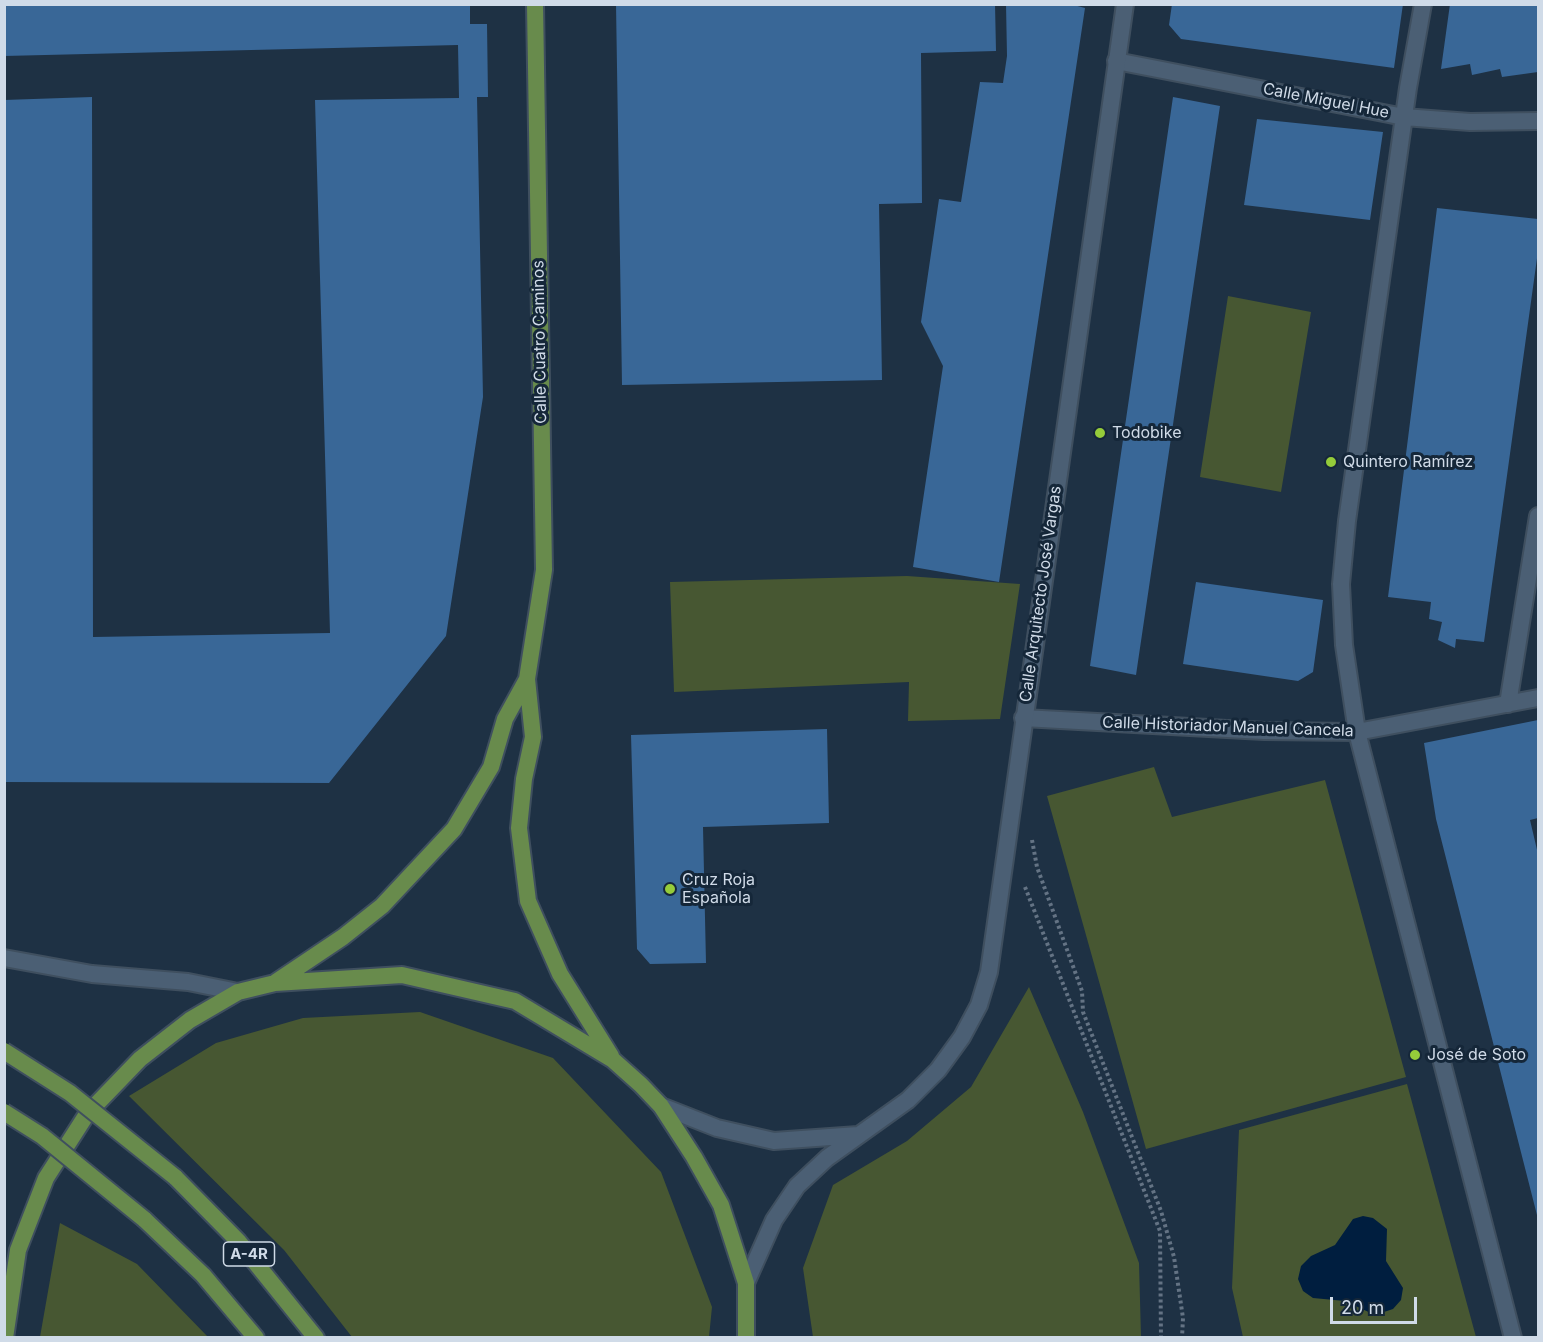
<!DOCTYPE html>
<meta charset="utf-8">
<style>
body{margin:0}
#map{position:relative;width:1543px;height:1342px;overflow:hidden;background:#1e3144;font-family:Inter,sans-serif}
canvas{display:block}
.frame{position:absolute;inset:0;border:6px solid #d0dbe8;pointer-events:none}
.scale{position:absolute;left:1330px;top:1297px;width:87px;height:27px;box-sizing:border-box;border:3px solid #d0dbe8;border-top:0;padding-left:8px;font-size:18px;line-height:21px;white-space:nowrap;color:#d0dbe8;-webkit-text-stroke:4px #152739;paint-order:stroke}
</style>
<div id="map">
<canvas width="1543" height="1342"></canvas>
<div class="frame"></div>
<div class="scale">20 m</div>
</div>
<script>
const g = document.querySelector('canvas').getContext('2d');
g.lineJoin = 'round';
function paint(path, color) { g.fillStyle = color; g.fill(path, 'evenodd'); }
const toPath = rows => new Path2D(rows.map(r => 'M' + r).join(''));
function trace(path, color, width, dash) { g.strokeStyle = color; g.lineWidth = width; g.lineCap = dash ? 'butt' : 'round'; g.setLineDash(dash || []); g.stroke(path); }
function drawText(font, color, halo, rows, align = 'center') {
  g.font = font + ' Inter,sans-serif'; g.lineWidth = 6; g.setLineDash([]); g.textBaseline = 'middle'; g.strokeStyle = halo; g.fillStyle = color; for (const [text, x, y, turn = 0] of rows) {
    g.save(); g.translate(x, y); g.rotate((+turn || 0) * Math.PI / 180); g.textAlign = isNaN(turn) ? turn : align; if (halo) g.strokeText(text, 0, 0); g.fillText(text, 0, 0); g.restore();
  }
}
paint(toPath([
 [1228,296,1311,312,1281,492,1200,477],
 [907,576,1020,584,1000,719,908,721,909,682,674,692,670,582],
 [1154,767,1172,817,1325,780,1406,1077,1146,1149,1047,796],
 [1029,987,1083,1112,1139,1263,1141,1337,813,1337,803,1268,833,1185,907,1141,971,1087],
 [420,1012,553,1058,661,1172,712,1307,709,1337,352,1337,284,1250,129,1096,216,1043,303,1018],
 [1407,1084,1476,1337,1243,1337,1232,1288,1239,1130],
 [60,1223,137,1264,208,1337,40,1337]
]), '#475732');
paint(toPath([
 [1363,1216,1373,1218,1387,1229,1386,1261,1403,1288,1401,1300,1393,1309,1375,1315,1345,1301,1313,1298,1303,1291,1298,1279,1301,1266,1311,1256,1335,1245,1353,1219]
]), '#001e3f');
paint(toPath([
 [4,4,470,4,470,24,487,24,488,97,477,97,483,397,446,636,329,783,4,782,4,100,92,97,93,637,330,633,315,100,459,98,458,45,4,56],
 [616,4,995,4,996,51,921,53,922,203,879,204,882,380,622,385],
 [1006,4,1070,4,1085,8,999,582,913,567,943,366,921,322,939,199,961,202,980,82,1003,83,1007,56],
 [1172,4,1403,4,1394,68,1181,39,1169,25],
 [1450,4,1538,4,1538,72,1502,77,1500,69,1472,75,1470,64,1441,69],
 [1173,97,1220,106,1136,675,1090,666],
 [1257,119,1383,132,1370,220,1244,205],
 [1437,208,1538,219,1538,251,1484,642,1456,639,1455,648,1438,640,1442,622,1429,619,1431,602,1388,597],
 [1196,582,1323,600,1313,672,1298,681,1183,664],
 [1538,720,1538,818,1530,820,1538,854,1538,1219,1436,819,1424,743],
 [827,729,829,823,703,827,706,963,650,964,637,949,631,735]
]), '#396797');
const minor = toPath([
 [1423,4,1408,88,1347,521,1341,584,1344,645,1357,732,1513,1338],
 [1116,61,1404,117,1470,122,1538,121],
 [1508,704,1538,516],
 [1023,718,1264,731,1357,732,1538,698],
 [4,958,92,974,188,982,238,992]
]);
const tertiary = toPath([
 [661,1106,717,1128,774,1141,858,1135],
 [746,1283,774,1220,797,1186,827,1158,908,1100,938,1070,962,1037,979,1005,989,972,1125,4]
]);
const primary = toPath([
 [535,4,544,570,527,679,533,737,524,779,519,828,528,901,560,974,611,1056],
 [276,982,343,937,382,906,454,829,491,767,505,719,527,679],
 [175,1177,238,1241,316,1338],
 [144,1219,203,1275,256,1338],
 [5,1338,18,1250,46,1178,87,1114,140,1059,190,1020,238,992,275,983,402,975,515,1001,613,1060,641,1085,661,1106,694,1157,721,1205,746,1283,746,1338]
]);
trace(minor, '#3f4f5f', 20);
trace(tertiary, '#3f4f5f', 20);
trace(primary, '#3f4f5f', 20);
trace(toPath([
 [1032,840,1037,867,1082,991,1083,1012,1161,1211,1174,1257,1183,1318,1182,1338],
 [1025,887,1160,1231,1161,1338]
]), '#647384', 4, [3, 3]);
trace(minor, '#4b5f74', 16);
trace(tertiary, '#4b5f74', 16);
trace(primary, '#688b4c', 16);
const primaryBridge = toPath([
 [4,1051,70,1093,175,1177],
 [4,1112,42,1136,144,1219]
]);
trace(primaryBridge, '#3f4f5f', 20, []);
trace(primaryBridge, '#688b4c', 16);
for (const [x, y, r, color] of [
 [1100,433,6,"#95cc3a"],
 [1331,462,6,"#95cc3a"],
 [670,889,6,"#95cc3a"],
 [1415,1055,6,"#95cc3a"]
]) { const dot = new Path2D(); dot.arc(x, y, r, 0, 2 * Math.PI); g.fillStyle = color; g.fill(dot); trace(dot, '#152739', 2); }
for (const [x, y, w] of [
 [249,1254,51]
]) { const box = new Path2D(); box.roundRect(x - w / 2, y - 12, w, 24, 4.5); g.fillStyle = '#152739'; g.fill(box); trace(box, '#d0dbe8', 1.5); }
drawText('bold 15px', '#d0dbe8', null, [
 ["A-4R",249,1254]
]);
drawText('16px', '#d0dbe8', '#152739', [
 ["Calle Miguel Hue",1326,101,11],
 ["Calle Cuatro Caminos",540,342,-91],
 ["Calle Arquitecto José Vargas",1041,594,-82],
 ["Calle Historiador Manuel Cancela",1228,727,2]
]);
drawText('16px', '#d0dbe8', '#152739', [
 ["Todobike",1112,433],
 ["Quintero Ramírez",1343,462],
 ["Cruz Roja",682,880],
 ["Española",682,898],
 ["José de Soto",1427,1055]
], 'left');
</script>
